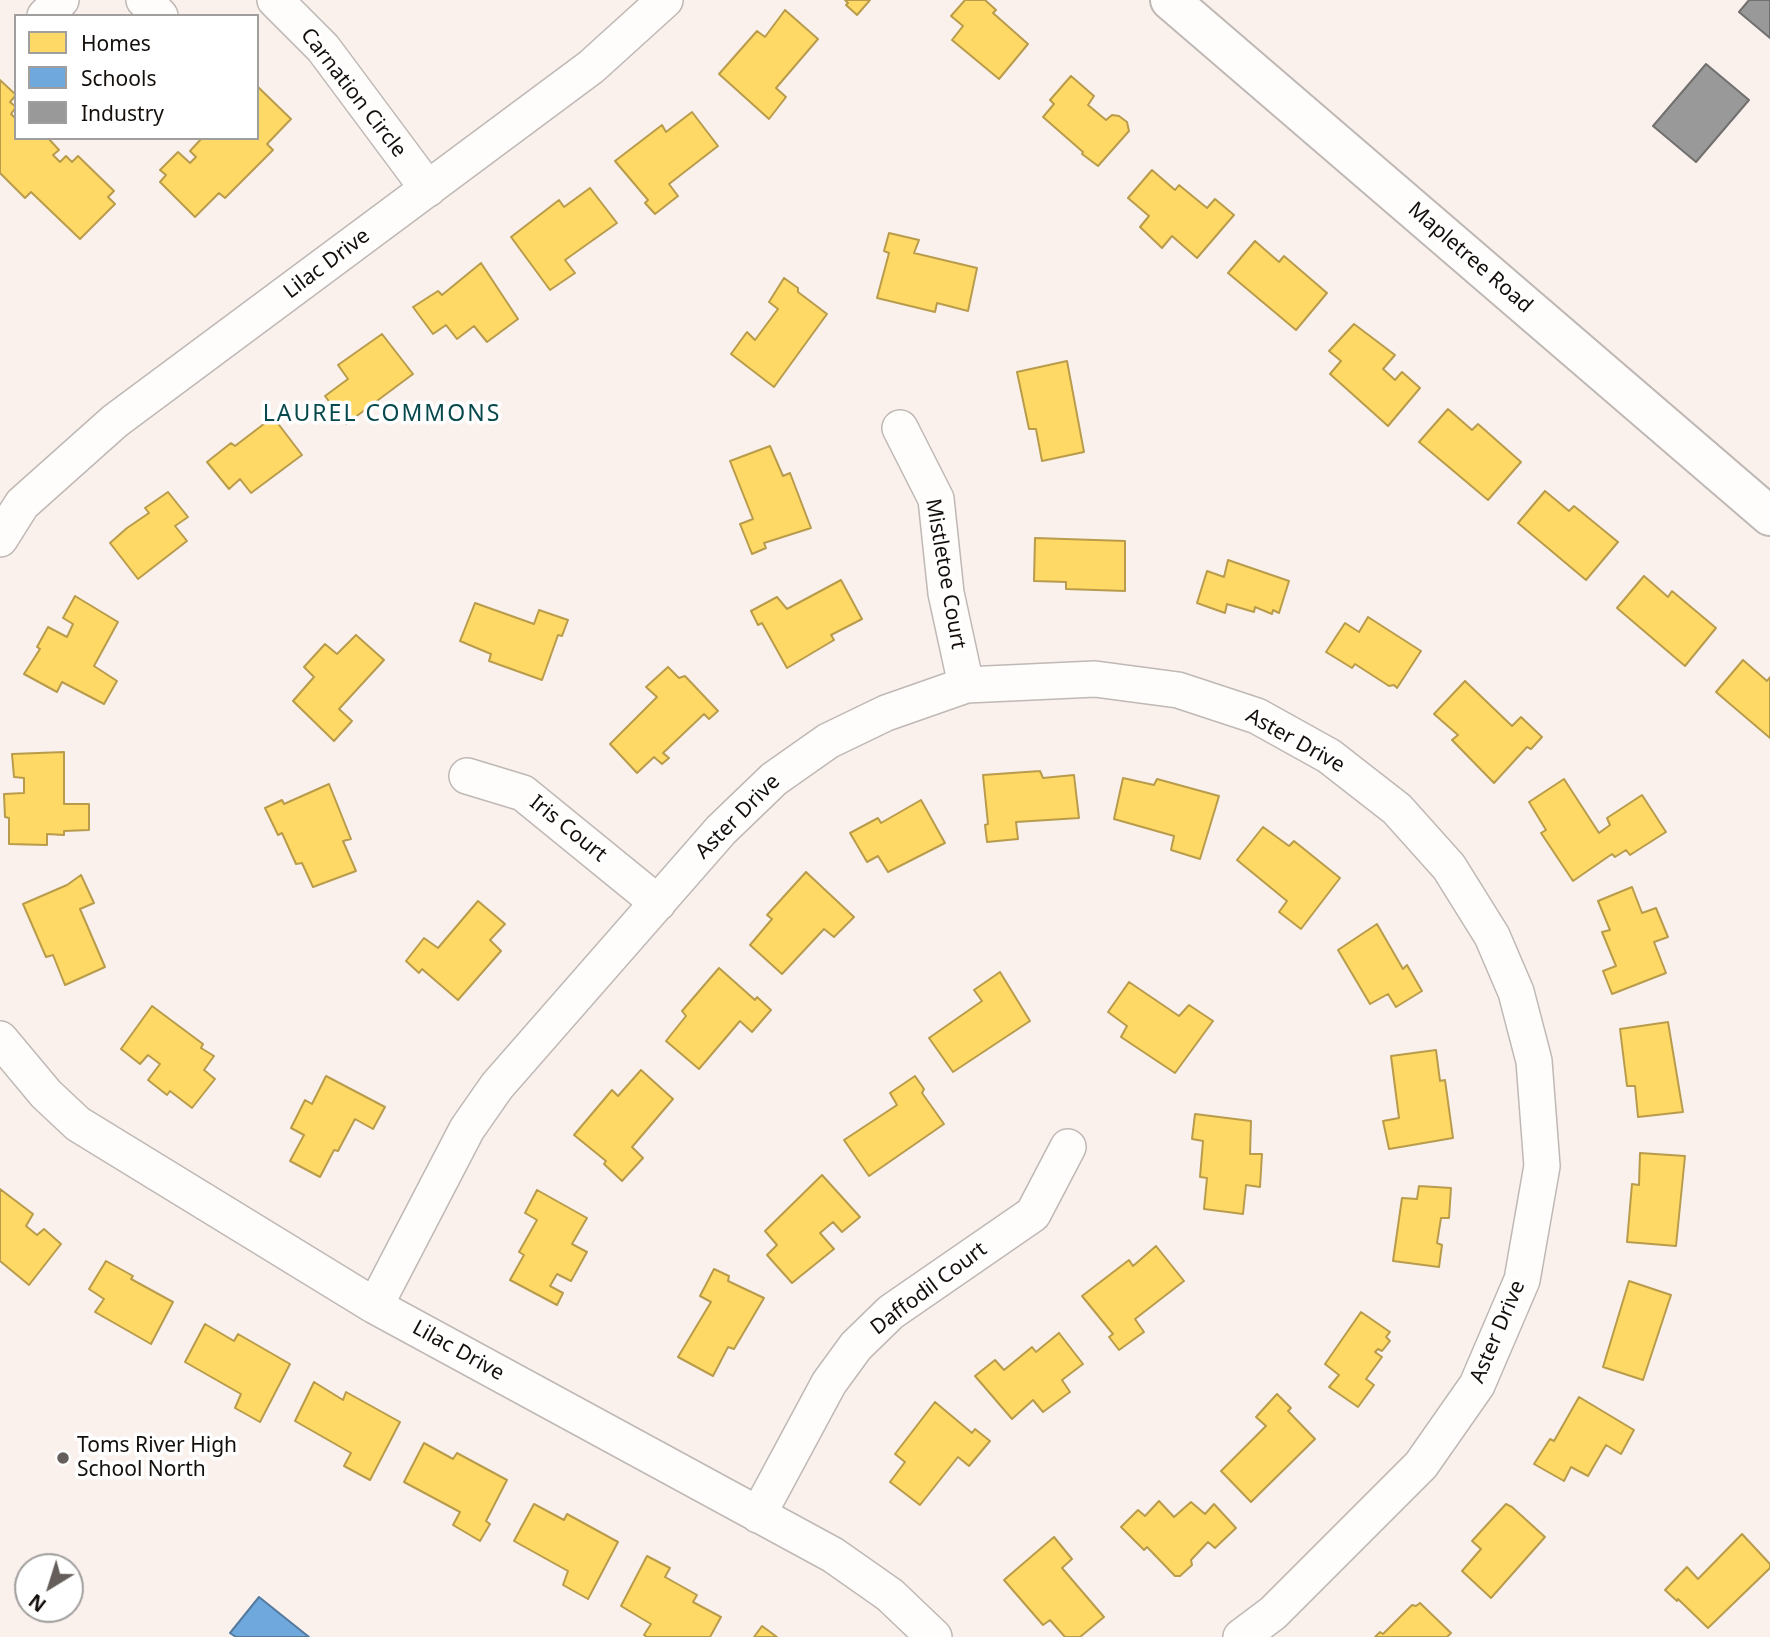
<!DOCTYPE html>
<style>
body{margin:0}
#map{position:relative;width:1770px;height:1637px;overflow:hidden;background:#faf1ed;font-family:"Noto Sans",sans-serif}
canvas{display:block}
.legend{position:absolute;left:14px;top:14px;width:245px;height:126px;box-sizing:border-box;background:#fff;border:2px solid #a19f9e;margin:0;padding:9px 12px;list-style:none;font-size:21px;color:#150f0c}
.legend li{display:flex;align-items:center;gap:14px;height:35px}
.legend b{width:35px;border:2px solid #a19f9e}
.north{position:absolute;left:14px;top:1553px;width:70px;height:70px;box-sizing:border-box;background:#fff;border:2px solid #a19f9e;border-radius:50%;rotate:218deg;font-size:19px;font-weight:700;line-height:28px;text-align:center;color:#150f0c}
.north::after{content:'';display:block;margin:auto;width:24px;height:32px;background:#655e5b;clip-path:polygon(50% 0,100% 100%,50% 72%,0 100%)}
</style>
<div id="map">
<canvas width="1770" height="1637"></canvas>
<ul class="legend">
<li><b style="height:19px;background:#ffd966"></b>Homes</li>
<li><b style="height:19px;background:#6fa8dc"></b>Schools</li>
<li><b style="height:19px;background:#999"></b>Industry</li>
</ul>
<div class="north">N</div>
</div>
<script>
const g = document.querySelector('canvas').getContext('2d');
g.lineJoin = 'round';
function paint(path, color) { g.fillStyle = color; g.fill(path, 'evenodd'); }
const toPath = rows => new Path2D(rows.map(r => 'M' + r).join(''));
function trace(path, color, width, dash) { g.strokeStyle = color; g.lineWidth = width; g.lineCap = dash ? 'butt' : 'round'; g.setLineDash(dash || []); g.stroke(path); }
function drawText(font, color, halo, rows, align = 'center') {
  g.font = font + ' "Noto Sans",sans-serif'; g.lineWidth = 7; g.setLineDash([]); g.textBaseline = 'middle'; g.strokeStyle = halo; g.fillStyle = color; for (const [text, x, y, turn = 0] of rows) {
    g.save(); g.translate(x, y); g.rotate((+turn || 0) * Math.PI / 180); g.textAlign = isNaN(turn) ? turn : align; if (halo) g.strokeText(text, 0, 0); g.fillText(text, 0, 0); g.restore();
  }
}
const homes = toPath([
 [845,0,870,0,857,15,846,5,848,3,845,0],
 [965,0,985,0,996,10,993,13,1028,44,999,79,952,40,963,26,951,16,965,0],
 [785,10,818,39,776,88,786,97,769,119,719,74,757,31,765,37,785,10],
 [1071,76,1094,96,1088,105,1106,120,1112,115,1119,116,1127,122,1129,131,1098,166,1082,154,1083,152,1043,117,1054,104,1050,100,1071,76],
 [0,80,16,95,10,102,16,107,11,114,16,119,16,138,48,138,59,150,53,155,60,162,66,156,72,162,78,156,114,191,108,197,115,204,80,239,31,192,25,198,0,173,0,80],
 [257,86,291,119,267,144,273,150,225,198,219,193,195,217,160,182,166,175,160,170,178,152,190,163,196,157,190,151,202,138,257,138,257,86],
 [692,112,718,146,669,184,678,196,655,214,645,203,648,200,615,161,662,125,666,132,692,112],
 [1152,170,1175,190,1179,185,1207,208,1215,199,1234,215,1197,258,1172,236,1162,248,1140,227,1149,216,1128,198,1152,170],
 [590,188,617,223,565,260,575,273,550,290,511,237,559,200,564,207,590,188],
 [889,233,919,240,914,253,977,268,968,311,937,303,935,312,877,298,889,253,884,251,889,233],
 [1255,241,1279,262,1284,256,1327,293,1296,330,1228,273,1255,241],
 [481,263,518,319,487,342,474,326,457,339,446,325,433,334,413,307,438,291,442,295,481,263],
 [784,278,798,288,798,292,827,314,774,387,731,354,747,332,755,340,778,309,769,302,784,278],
 [1354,324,1395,355,1383,369,1395,380,1402,372,1420,388,1388,426,1330,374,1341,361,1329,351,1354,324],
 [382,334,413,374,346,424,325,396,348,379,338,365,382,334],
 [1067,361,1084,452,1042,461,1036,429,1029,429,1017,372,1067,361],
 [1448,409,1472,430,1478,424,1521,462,1488,500,1419,442,1448,409],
 [273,417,302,455,251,493,240,479,229,489,207,462,231,443,235,446,273,417],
 [770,446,783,476,790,473,811,528,764,543,766,548,752,554,740,524,753,519,730,461,770,446],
 [1545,491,1569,511,1574,506,1618,542,1586,580,1518,523,1545,491],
 [168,492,188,517,175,526,187,541,138,579,110,543,127,528,149,513,145,508,168,492],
 [1035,538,1125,541,1125,591,1066,589,1066,582,1034,581,1035,538],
 [1228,560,1289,581,1279,613,1273,610,1272,614,1255,607,1254,612,1227,604,1225,613,1197,603,1207,571,1224,577,1228,560],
 [1644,576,1668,597,1672,591,1716,628,1685,666,1617,608,1644,576],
 [841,580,862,619,831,635,834,640,787,668,762,623,758,625,751,611,777,597,787,609,841,580],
 [75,596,118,622,94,666,117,681,104,704,62,682,57,692,24,674,40,649,37,647,48,627,67,637,73,624,63,618,75,596],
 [475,603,534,624,539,610,568,620,562,636,558,635,542,680,489,661,491,654,460,641,475,603],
 [1368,617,1421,651,1397,688,1394,685,1389,686,1355,664,1352,668,1326,652,1345,623,1359,632,1368,617],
 [356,635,384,660,339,709,352,721,334,741,293,701,314,677,304,667,325,644,337,654,356,635],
 [1743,660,1767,681,1770,677,1770,738,1716,692,1743,660],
 [668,667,679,678,685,676,718,711,709,719,704,714,663,753,669,758,662,764,654,757,637,773,610,744,657,697,646,687,668,667],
 [1465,681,1512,726,1521,717,1542,737,1531,749,1527,747,1494,783,1452,740,1458,735,1434,714,1465,681],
 [64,752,64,804,89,804,89,830,64,831,64,835,47,834,47,845,9,844,9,818,5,817,4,794,24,793,24,778,14,777,12,754,64,752],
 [1040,771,1043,778,1074,775,1079,818,1016,822,1018,839,987,842,985,825,988,824,983,775,1040,771],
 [1123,778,1154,785,1157,779,1219,796,1200,859,1171,850,1174,836,1114,819,1123,778],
 [1564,779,1599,833,1610,825,1607,818,1642,795,1666,832,1630,855,1626,850,1615,857,1612,854,1573,881,1541,833,1546,830,1529,802,1564,779],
 [329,784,351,839,343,841,356,871,313,887,302,863,296,864,282,833,278,835,265,808,282,800,284,804,329,784],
 [921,800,945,843,888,872,878,856,867,862,850,833,878,818,881,823,921,800],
 [1263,827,1289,846,1294,841,1340,878,1301,929,1279,912,1287,901,1237,860,1263,827],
 [806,872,854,917,834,937,824,929,782,974,750,945,772,919,767,915,806,872],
 [81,875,94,903,80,909,105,967,65,985,53,955,46,957,23,904,67,885,81,875],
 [1632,887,1642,913,1656,908,1668,937,1654,942,1666,973,1612,994,1603,971,1616,966,1602,932,1610,930,1598,901,1632,887],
 [478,901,505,924,490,940,501,951,458,1000,422,969,419,973,406,961,424,938,438,948,478,901],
 [1377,924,1403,969,1407,965,1422,991,1396,1007,1388,994,1370,1004,1338,950,1377,924],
 [719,968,755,1000,757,997,771,1010,752,1032,740,1021,699,1069,666,1041,686,1016,682,1011,719,968],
 [1000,972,1030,1021,953,1072,929,1038,982,1001,974,990,1000,972],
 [1129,982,1179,1016,1189,1005,1213,1021,1175,1073,1121,1037,1127,1026,1108,1012,1129,982],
 [152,1006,203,1044,201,1048,214,1056,204,1070,215,1079,192,1108,170,1091,167,1095,148,1080,160,1064,148,1055,140,1064,121,1049,152,1006],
 [1668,1022,1683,1112,1638,1117,1635,1086,1627,1086,1620,1029,1668,1022],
 [1436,1050,1440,1081,1445,1080,1453,1138,1389,1149,1383,1121,1399,1118,1391,1056,1436,1050],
 [641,1070,673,1099,632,1147,643,1158,622,1181,604,1164,606,1161,574,1135,612,1090,618,1096,641,1070],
 [326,1076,385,1107,373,1129,355,1119,338,1151,334,1150,320,1177,290,1161,304,1135,291,1128,305,1100,312,1104,326,1076],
 [915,1076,924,1089,922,1093,944,1124,869,1176,844,1140,897,1105,890,1093,915,1076],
 [1195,1114,1251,1121,1250,1154,1262,1154,1260,1187,1246,1185,1243,1214,1204,1209,1207,1178,1200,1177,1203,1141,1192,1139,1195,1114],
 [1640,1153,1685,1156,1676,1246,1627,1242,1632,1184,1639,1185,1640,1153],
 [822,1175,860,1217,842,1232,833,1222,820,1233,834,1249,792,1283,767,1255,777,1245,765,1231,822,1175],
 [1419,1186,1451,1188,1449,1218,1441,1218,1437,1243,1442,1245,1439,1267,1393,1261,1402,1198,1417,1199,1419,1186],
 [0,1189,33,1214,26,1226,37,1235,44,1229,61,1244,29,1285,0,1261,0,1189],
 [537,1190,587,1218,572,1244,587,1252,571,1281,557,1274,550,1286,563,1293,557,1305,510,1280,524,1255,519,1252,537,1220,525,1213,537,1190],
 [1156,1246,1184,1281,1135,1319,1144,1332,1119,1350,1109,1337,1113,1334,1082,1296,1129,1260,1133,1266,1156,1246],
 [106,1261,133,1276,131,1279,173,1302,151,1344,95,1312,104,1299,89,1289,106,1261],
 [714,1269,729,1276,728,1281,764,1298,734,1349,728,1347,713,1376,678,1357,711,1302,700,1296,714,1269],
 [1629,1281,1671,1295,1643,1380,1603,1367,1629,1281],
 [1361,1312,1390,1332,1386,1337,1390,1341,1382,1351,1378,1349,1375,1352,1382,1357,1366,1379,1374,1385,1358,1407,1329,1387,1339,1375,1325,1364,1361,1312],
 [205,1324,234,1341,238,1334,290,1364,260,1422,235,1408,241,1394,185,1362,205,1324],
 [1059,1333,1083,1364,1062,1380,1070,1392,1043,1412,1033,1400,1012,1419,975,1376,995,1360,1004,1370,1032,1347,1036,1352,1059,1333],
 [314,1382,343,1400,346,1392,400,1422,370,1480,344,1466,351,1453,295,1421,314,1382],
 [1277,1394,1291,1408,1288,1411,1315,1439,1251,1502,1221,1471,1266,1426,1256,1417,1277,1394],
 [1579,1397,1634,1430,1621,1454,1606,1445,1588,1476,1571,1467,1564,1481,1534,1464,1550,1439,1554,1441,1579,1397],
 [935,1402,972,1433,975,1429,990,1441,969,1466,958,1457,920,1505,890,1482,905,1462,895,1454,935,1402],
 [424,1443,453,1459,457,1453,507,1480,486,1521,490,1524,480,1541,453,1525,460,1512,404,1482,424,1443],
 [1159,1501,1174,1517,1191,1502,1205,1514,1214,1504,1236,1528,1215,1548,1208,1542,1191,1560,1192,1565,1180,1576,1175,1576,1147,1547,1144,1550,1121,1527,1138,1510,1145,1516,1159,1501],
 [534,1504,564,1520,567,1514,618,1542,588,1599,563,1585,568,1571,514,1541,534,1504],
 [1506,1504,1512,1507,1545,1537,1491,1598,1462,1571,1481,1549,1472,1541,1506,1504],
 [1742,1534,1770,1564,1770,1568,1708,1628,1678,1599,1677,1601,1665,1590,1687,1567,1698,1579,1742,1534],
 [1054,1537,1072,1559,1062,1568,1104,1617,1080,1637,1065,1637,1050,1620,1043,1625,1004,1580,1054,1537],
 [647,1556,670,1568,665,1577,697,1595,693,1602,721,1617,710,1637,647,1637,644,1635,651,1624,621,1606,647,1556],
 [1420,1603,1451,1633,1447,1637,1375,1637,1380,1632,1383,1634,1412,1605,1416,1606,1420,1603],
 [762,1626,777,1637,754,1637,762,1626]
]);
paint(homes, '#ffd966');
trace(homes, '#b99c4b', 2);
const schools = toPath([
 [259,1597,309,1637,236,1637,230,1633,259,1597]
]);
paint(schools, '#6fa8dc');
trace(schools, '#547a9e', 2);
const industry = toPath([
 [1749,0,1770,0,1770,38,1739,12,1749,0],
 [1706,64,1749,100,1696,162,1653,126,1706,64]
]);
paint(industry, '#999');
trace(industry, '#71706f', 2);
const street = toPath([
 [144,0,160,16],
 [275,0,323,48,428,189],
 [45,16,61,0],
 [900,428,936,499,946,593,966,685],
 [0,539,22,504,115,421,591,67,665,0],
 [467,776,523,793,658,903],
 [0,1039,46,1094,78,1124,375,1306,833,1555,890,1595,934,1637],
 [375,1306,467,1129,497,1086,721,830,774,779,828,741,886,713,966,685,1095,679,1178,690,1257,716,1329,756,1397,809,1449,867,1492,936,1516,992,1534,1061,1542,1166,1522,1280,1477,1385,1421,1465,1273,1613,1241,1637],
 [758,1515,829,1383,856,1346,891,1312,1033,1214,1068,1147]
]);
const secondary = toPath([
 [1170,0,1770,516]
]);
trace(street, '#bfb8b4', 38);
trace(secondary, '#bfb8b4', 42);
trace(street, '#fefdfc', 35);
trace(secondary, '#fefdfc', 38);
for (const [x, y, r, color] of [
 [63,1458,7,"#655e5b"]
]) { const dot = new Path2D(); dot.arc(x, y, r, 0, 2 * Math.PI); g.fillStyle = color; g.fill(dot); trace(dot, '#fff', 2.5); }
drawText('21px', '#150f0c', '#fff', [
 ["Carnation Circle",353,93,52],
 ["Mapletree Road",1470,258,41],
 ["Lilac Drive",327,264,-37],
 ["Mistletoe Court",945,574,80],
 ["Aster Drive",1295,741,29],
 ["Aster Drive",738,817,-45],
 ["Iris Court",568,829,39],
 ["Daffodil Court",929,1289,-37],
 ["Aster Drive",1498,1332,-67],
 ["Lilac Drive",458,1351,29]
]);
drawText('21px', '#150f0c', '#fff', [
 ["Toms River High",77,1446],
 ["School North",77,1470]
], 'left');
g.letterSpacing = '2px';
drawText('23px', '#07494c', '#fff', [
 ["LAUREL COMMONS",382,414]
]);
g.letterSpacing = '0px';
</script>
